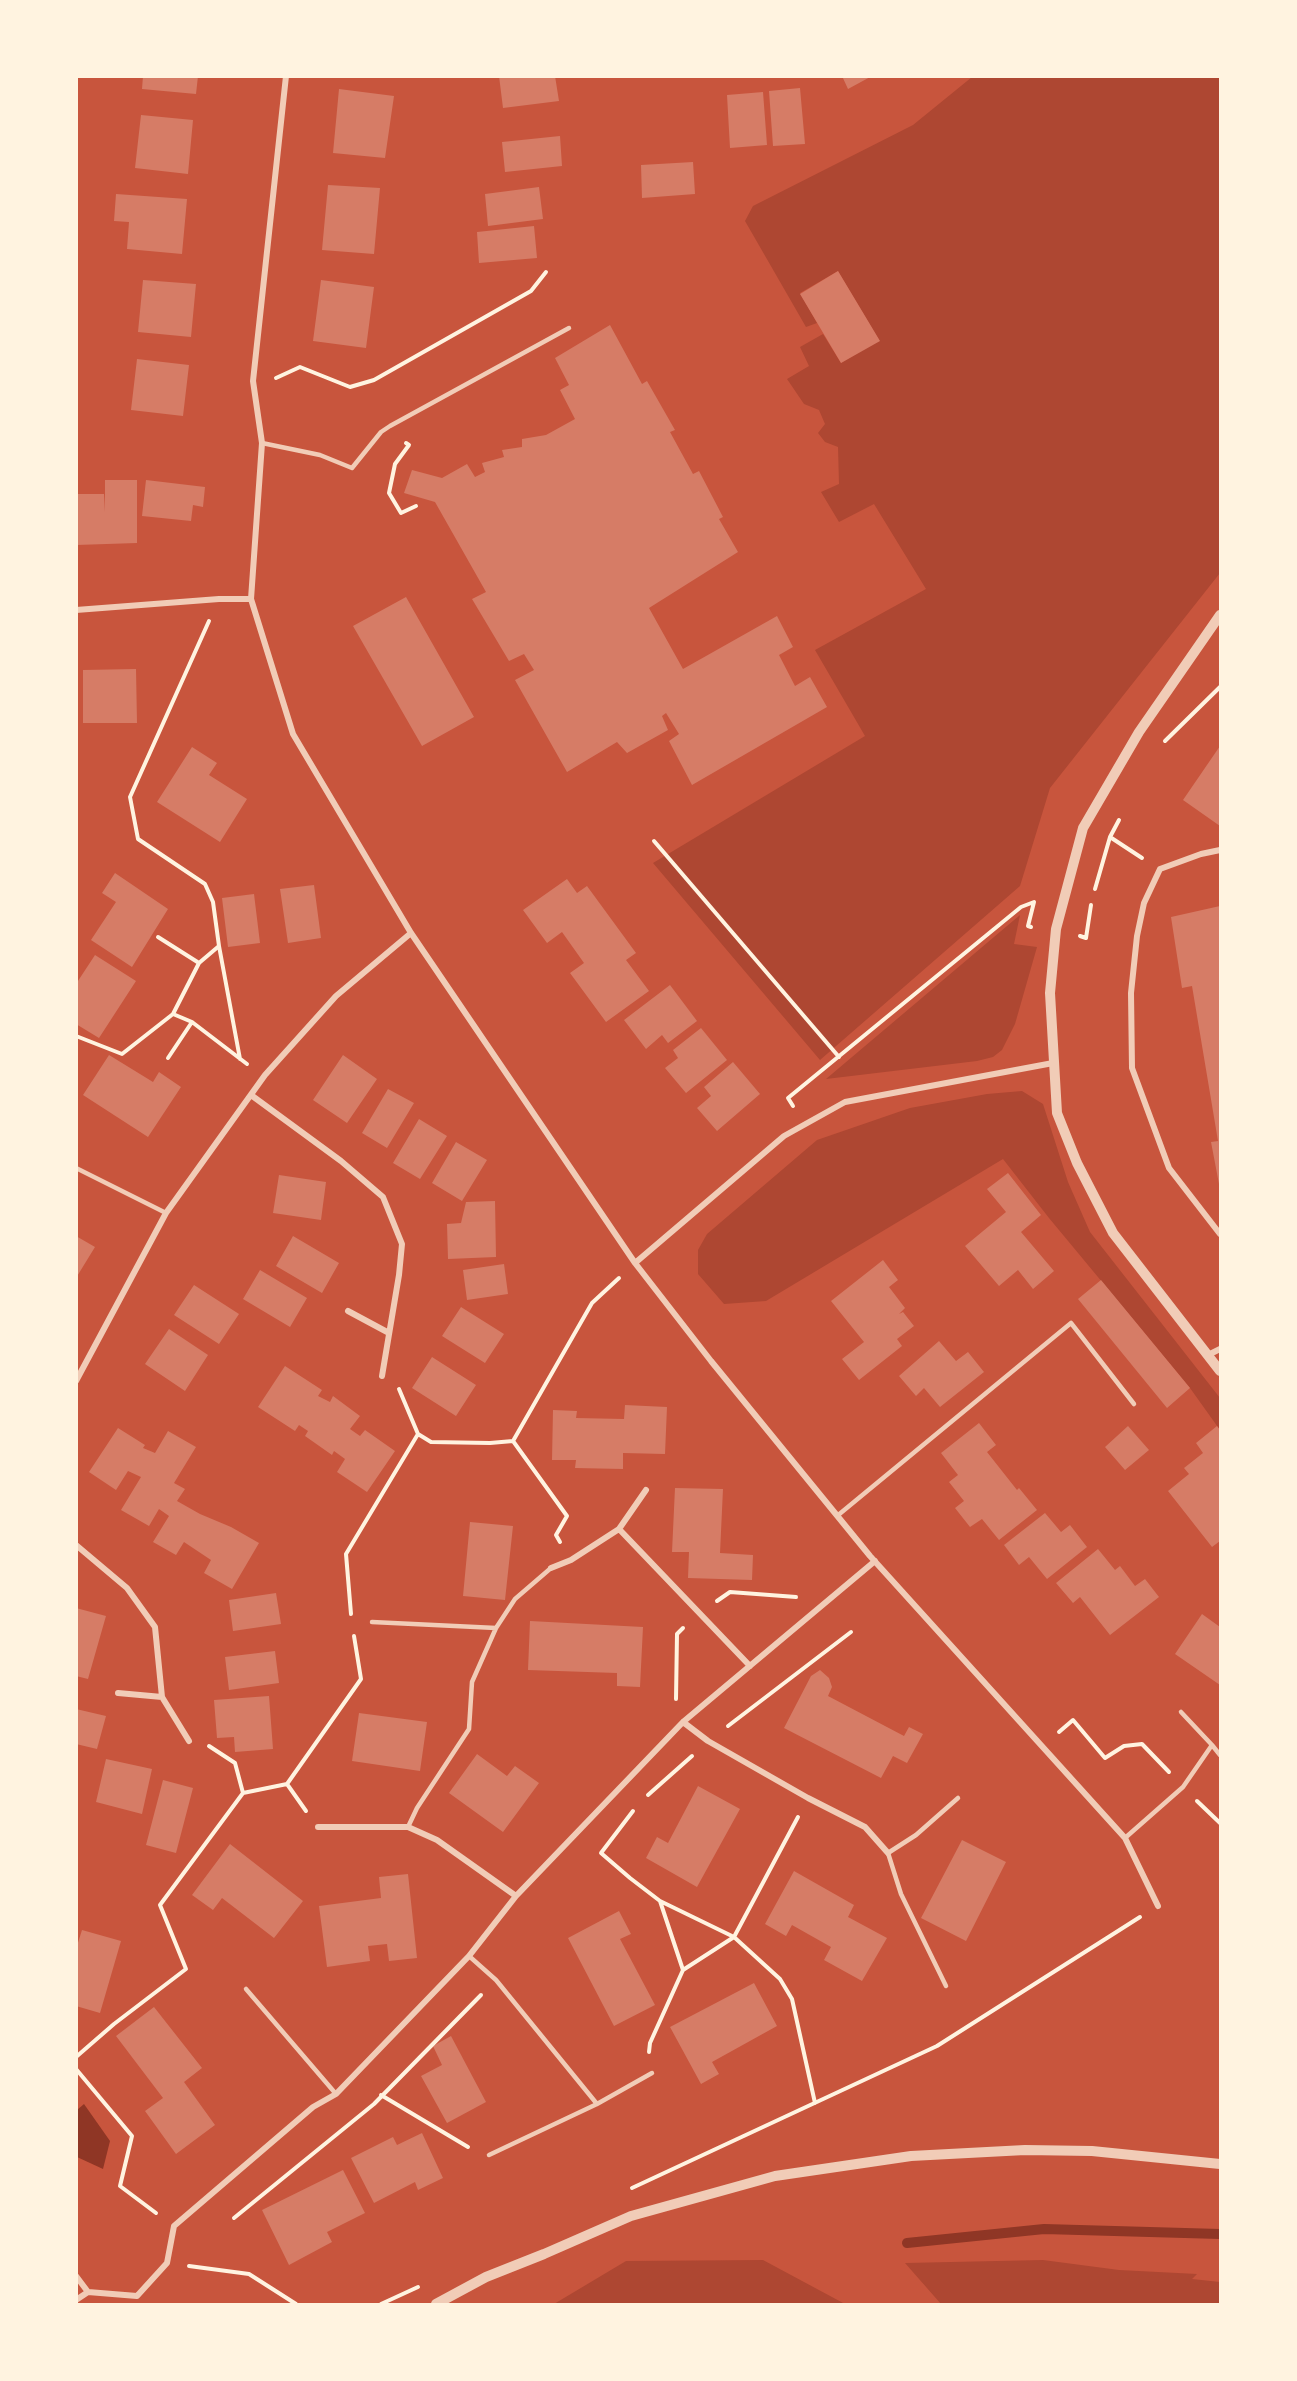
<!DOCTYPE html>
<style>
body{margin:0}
#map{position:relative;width:1297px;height:2381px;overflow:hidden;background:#c8553d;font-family:Overpass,sans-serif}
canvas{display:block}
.frame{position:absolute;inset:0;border:78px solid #fff3e0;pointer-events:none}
</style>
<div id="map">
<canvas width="1297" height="2381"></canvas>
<div class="frame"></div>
</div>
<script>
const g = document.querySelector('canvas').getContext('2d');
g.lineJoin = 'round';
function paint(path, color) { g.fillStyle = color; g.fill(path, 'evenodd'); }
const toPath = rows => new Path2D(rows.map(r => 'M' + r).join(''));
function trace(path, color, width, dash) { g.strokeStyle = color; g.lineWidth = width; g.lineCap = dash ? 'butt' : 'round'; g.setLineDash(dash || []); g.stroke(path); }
paint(toPath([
 [972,77,1220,77,1220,573,1050,788,1020,886,820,1060,653,863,865,736,815,650,926,589,874,504,839,522,821,492,839,484,838,447,825,442,818,433,825,424,819,410,804,404,787,379,809,366,800,347,823,334,841,363,879,340,838,271,800,293,817,323,806,327,745,221,753,206,913,125],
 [1020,915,1014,944,1037,947,1015,1024,1002,1050,993,1057,977,1061,826,1079],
 [1022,1091,1043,1104,1068,1182,1090,1232,1220,1398,1220,1430,1190,1388,1049,1218,1003,1159,766,1301,724,1304,698,1274,698,1250,707,1234,817,1140,910,1108,987,1094],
 [763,2260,845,2304,554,2304,626,2261],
 [1043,2260,1119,2270,1197,2274,1192,2279,1220,2282,1220,2304,941,2304,905,2263]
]), '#ae4732');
paint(toPath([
 [84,2104,110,2141,103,2169,77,2157,77,2110]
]), '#8f3625');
trace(toPath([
 [907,2243,1044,2229,1220,2234]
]), '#8f3625', 10);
paint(toPath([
 [143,76,198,76,196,94,142,89],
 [499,76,555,76,559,101,503,108],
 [842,76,872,76,848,89],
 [800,88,805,144,773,146,769,91],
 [339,89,394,96,385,158,333,153],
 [763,92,767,145,730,148,727,95],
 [141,115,193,120,188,174,135,168],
 [560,136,562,166,505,172,502,142],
 [693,162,695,194,642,198,641,165],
 [328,185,380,188,374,254,322,250],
 [539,187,543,219,488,226,485,194],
 [116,194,187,199,182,254,127,249,129,222,114,221],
 [534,226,537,258,479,263,477,232],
 [838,271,880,341,841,363,800,294],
 [143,280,196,284,191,337,138,332],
 [321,280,374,287,366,348,313,341],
 [610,325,642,384,647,381,675,430,670,432,693,474,699,471,723,517,719,519,738,552,649,608,683,669,777,616,793,647,779,655,795,686,810,677,827,707,692,785,669,741,679,734,666,713,662,716,668,730,627,753,617,742,567,772,515,680,534,670,524,654,509,661,472,599,486,592,435,502,404,493,412,470,442,478,467,464,475,477,485,472,482,463,504,457,502,450,522,447,522,439,546,435,575,419,560,390,569,385,555,358],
 [137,359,189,365,183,416,131,410],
 [105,480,137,480,137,543,76,545,76,494,104,494,105,512],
 [146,480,205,487,203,507,193,505,191,521,142,516],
 [406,597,474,717,422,746,353,626],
 [136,669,137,723,83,723,83,670],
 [1220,746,1220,826,1183,800],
 [192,747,217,763,209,775,247,799,220,842,157,802],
 [115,873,168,909,132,967,91,940,116,902,102,893],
 [567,879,577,893,587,886,636,953,626,960,649,991,606,1022,570,973,584,963,562,932,547,943,523,910],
 [314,885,321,938,288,943,280,889],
 [254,894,260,943,228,947,222,898],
 [1220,906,1220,1184,1219,1184,1211,1142,1218,1141,1192,986,1182,988,1171,917],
 [95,955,136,981,99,1038,76,1024,76,984],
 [670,985,697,1021,668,1043,662,1035,646,1049,624,1020],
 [701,1028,727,1060,686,1093,665,1068,678,1058,673,1050],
 [109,1055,153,1082,159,1072,181,1087,148,1137,83,1095],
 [343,1055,377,1079,347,1123,313,1100],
 [733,1062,760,1094,717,1131,697,1108,711,1096,704,1087],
 [388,1089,414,1103,387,1148,362,1133],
 [419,1119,447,1136,420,1179,393,1163],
 [456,1142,487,1160,462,1201,432,1183],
 [1008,1173,1041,1215,1021,1232,1054,1271,1033,1289,1018,1270,999,1286,965,1246,1006,1212,987,1189],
 [279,1175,326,1182,321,1220,273,1213],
 [495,1201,496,1257,448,1259,447,1224,461,1223,466,1202],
 [76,1236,95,1247,76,1278],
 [293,1236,339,1263,322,1293,276,1266],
 [883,1260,898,1280,889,1287,905,1308,899,1314,903,1312,914,1326,897,1339,902,1346,859,1380,842,1359,864,1342,831,1301],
 [504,1264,508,1294,467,1300,463,1270],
 [260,1270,307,1298,290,1327,243,1299],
 [1101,1280,1190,1388,1167,1408,1078,1299],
 [194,1285,239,1314,219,1344,174,1315],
 [461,1307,504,1334,485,1363,442,1336],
 [169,1329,208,1355,185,1391,145,1364],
 [939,1341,956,1361,968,1352,984,1372,940,1407,924,1388,916,1396,899,1376],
 [432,1357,476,1385,456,1416,412,1388],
 [285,1366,322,1390,318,1396,330,1402,333,1396,360,1416,350,1429,360,1436,365,1430,395,1451,367,1492,337,1472,345,1459,334,1451,332,1455,305,1436,308,1431,299,1425,295,1431,258,1407],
 [625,1405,667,1407,665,1454,623,1453,623,1469,575,1468,576,1460,552,1460,553,1410,577,1411,576,1418,624,1419],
 [979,1423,996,1445,987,1452,1017,1490,1019,1488,1037,1510,999,1540,982,1519,970,1527,955,1508,964,1501,949,1482,958,1475,941,1453],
 [1128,1426,1149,1450,1125,1470,1105,1447],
 [1217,1426,1220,1430,1220,1541,1212,1547,1168,1491,1189,1474,1184,1468,1203,1453,1196,1443],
 [118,1428,145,1445,143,1448,155,1453,168,1431,196,1447,174,1483,185,1489,177,1501,200,1514,231,1527,259,1543,232,1589,204,1573,211,1560,184,1542,176,1555,153,1542,169,1516,159,1509,149,1526,121,1510,141,1477,128,1471,116,1490,89,1472],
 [675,1488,723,1489,720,1553,753,1555,752,1580,688,1578,689,1552,672,1552],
 [1045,1513,1061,1532,1070,1525,1087,1547,1047,1579,1029,1557,1019,1565,1004,1545],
 [470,1522,513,1526,505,1600,463,1596],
 [1098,1549,1115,1570,1120,1566,1135,1586,1145,1579,1159,1597,1110,1635,1080,1597,1073,1603,1056,1583],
 [276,1593,281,1624,233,1631,229,1600],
 [76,1608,106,1616,88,1679,76,1676],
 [1202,1614,1220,1627,1220,1685,1175,1654],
 [530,1621,643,1627,640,1687,617,1686,617,1673,528,1670],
 [275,1651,279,1683,229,1690,225,1657],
 [820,1670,829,1678,832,1687,828,1696,904,1736,909,1727,923,1734,907,1763,893,1756,881,1778,784,1728,811,1676],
 [269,1696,273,1749,235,1752,234,1737,217,1738,214,1700],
 [76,1709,106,1716,97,1749,76,1744],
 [359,1713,427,1722,420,1771,352,1761],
 [477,1754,507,1776,515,1766,539,1783,503,1832,449,1793],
 [106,1759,152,1769,142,1814,96,1802],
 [163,1780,193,1788,176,1853,146,1845],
 [698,1786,740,1809,697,1887,646,1858,657,1837,668,1843],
 [962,1840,1006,1862,966,1941,921,1918],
 [230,1844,303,1901,274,1938,222,1898,213,1910,192,1895],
 [794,1871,854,1905,848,1917,887,1938,862,1981,824,1960,831,1947,792,1925,786,1936,765,1924],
 [408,1874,417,1958,389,1961,387,1944,368,1946,370,1961,327,1967,319,1906,381,1898,379,1877],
 [619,1911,631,1934,620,1939,655,2005,614,2026,568,1938],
 [82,1930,121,1941,100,2013,76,2006,76,1949],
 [754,1983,777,2026,712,2062,719,2074,701,2084,670,2027],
 [154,2007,202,2068,184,2082,215,2125,176,2154,145,2111,163,2098,116,2036],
 [451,2036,486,2102,447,2123,421,2076,442,2065,433,2046],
 [422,2133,443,2178,418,2190,415,2182,374,2203,351,2158,393,2137,397,2145],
 [343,2170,365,2213,327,2232,332,2242,289,2265,262,2210]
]), '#d67c66');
trace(toPath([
 [276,378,300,367,350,387,374,380,531,291,546,272],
 [406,443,409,445,395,464,389,493,401,513,416,506],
 [209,621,130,797,138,839,205,884,213,902,219,946],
 [1165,741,1220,687],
 [1110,837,1142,858],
 [654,841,839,1057],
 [1095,889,1110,837,1119,820],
 [1080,936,1086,938,1091,905],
 [158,937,199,963],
 [173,1014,192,1022,247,1064],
 [76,1036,122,1054,173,1014,199,963,219,946,240,1059],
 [168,1058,192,1022],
 [793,1106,788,1098,1021,907,1034,902,1028,926,1031,927],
 [399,1389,418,1434],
 [513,1441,567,1516,556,1535,560,1542],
 [717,1601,730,1592,796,1597],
 [351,1614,346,1554,418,1434,431,1442,490,1443,513,1441,592,1303,619,1278],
 [676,1699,677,1634,683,1628],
 [728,1726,851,1632],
 [1059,1732,1073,1720,1105,1758,1124,1746,1142,1744,1169,1772],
 [209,1746,235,1763,243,1793],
 [287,1784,306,1811],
 [648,1795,692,1756],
 [1197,1801,1220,1823],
 [633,1811,601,1853,630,1878,660,1901,734,1937,780,1979,792,1999,815,2103],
 [660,1901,683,1970],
 [649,2052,650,2043,683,1970,734,1937,798,1817],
 [76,2057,114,2024,186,1969,160,1905,243,1793,287,1784,361,1679,354,1636],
 [76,2069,132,2136,120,2186,156,2213],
 [381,2095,468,2147],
 [632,2188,937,2046,1140,1917],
 [234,2218,374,2104,481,1995],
 [189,2266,249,2274,296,2304],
 [381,2304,418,2287]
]), '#fff3e0', 4);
trace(toPath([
 [262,443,320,455,352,468,381,432,390,426,569,328],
 [76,1168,166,1213],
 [837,1516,1071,1323,1134,1404],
 [372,1622,496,1628,472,1682,469,1729,417,1808,408,1827],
 [496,1628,515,1599,551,1568],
 [1181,1712,1212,1745],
 [1125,1838,1183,1787,1212,1745,1220,1755],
 [469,1956,496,1980,597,2104],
 [946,1986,901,1894,888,1853,916,1835,958,1798],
 [246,1989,336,2094],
 [489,2155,597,2104,652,2073]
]), '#f1ccb7', 4.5);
trace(toPath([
 [286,76,253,381,262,443,251,599,293,734,411,933,635,1263,711,1361,870,1556,1125,1838,1158,1906],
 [76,610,219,599,251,599],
 [1220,850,1201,854,1160,869,1144,903,1137,936,1131,993,1132,1068,1169,1168,1220,1234],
 [251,1095,341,1161,383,1197,402,1244,399,1275,382,1376],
 [635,1263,784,1136,845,1102,1053,1063],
 [348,1311,389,1333],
 [1208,1355,1220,1349],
 [76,1381,166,1213,265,1075,336,996,411,933],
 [646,1490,619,1529,750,1666],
 [76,1545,127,1588,155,1627,162,1697,189,1741],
 [551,1568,571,1560,619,1529],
 [118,1693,162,1697],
 [683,1722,708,1741,808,1798,865,1827,888,1853],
 [318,1827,408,1827,437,1840,516,1896],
 [76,2276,88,2292],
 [76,2300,88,2292,137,2296,167,2263,174,2226,313,2107,336,2094,469,1956,516,1896,683,1722,875,1561]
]), '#f1ccb7', 6);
trace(toPath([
 [1220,615,1139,732,1083,828,1056,929,1050,993,1057,1113,1077,1163,1113,1233,1220,1371],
 [436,2304,486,2277,544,2254,631,2216,775,2176,911,2156,1025,2150,1092,2151,1220,2164]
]), '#f1ccb7', 10);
</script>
